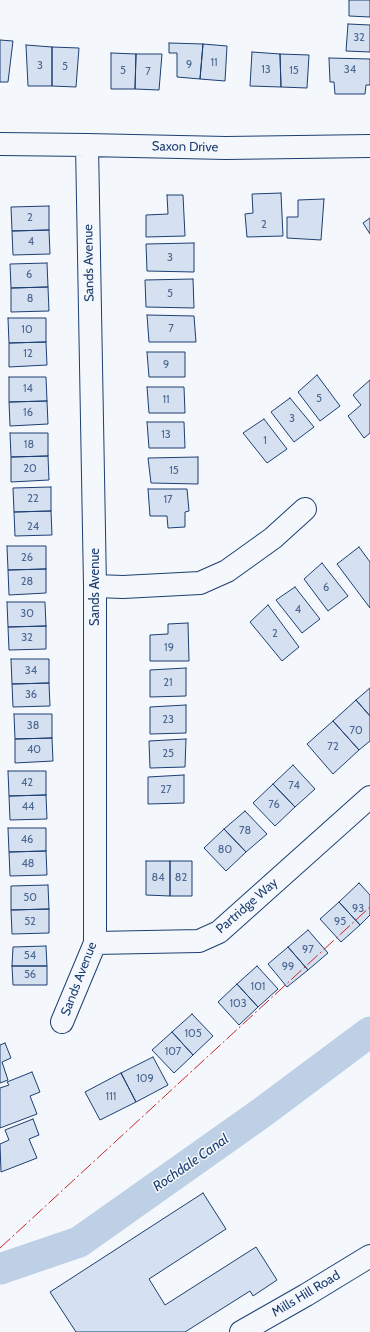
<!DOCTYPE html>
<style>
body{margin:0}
canvas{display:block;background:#f4f7fb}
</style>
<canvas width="370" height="1332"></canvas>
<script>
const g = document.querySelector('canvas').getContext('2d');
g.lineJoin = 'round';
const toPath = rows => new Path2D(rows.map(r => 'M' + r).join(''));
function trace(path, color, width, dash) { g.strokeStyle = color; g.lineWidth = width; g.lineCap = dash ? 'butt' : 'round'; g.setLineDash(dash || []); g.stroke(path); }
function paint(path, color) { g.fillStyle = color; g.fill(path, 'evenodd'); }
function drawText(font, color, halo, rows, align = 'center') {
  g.font = font + ' Cabin,sans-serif'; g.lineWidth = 3; g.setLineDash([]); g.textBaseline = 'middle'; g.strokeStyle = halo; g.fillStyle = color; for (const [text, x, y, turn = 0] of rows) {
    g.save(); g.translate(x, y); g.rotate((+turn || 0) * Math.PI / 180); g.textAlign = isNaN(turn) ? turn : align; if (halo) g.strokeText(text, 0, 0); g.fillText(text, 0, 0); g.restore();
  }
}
trace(toPath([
 [0,1269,79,1242,260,1114,370,1032]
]), '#bed0e5', 31);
const building = toPath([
 [349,0,370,0,370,17,349,16,349,0],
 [348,24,370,25,370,52,346,51,348,24],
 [0,40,13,41,8,82,0,82,0,40],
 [169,43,203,44,200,79,177,77,177,53,169,53,169,43],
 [203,44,227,46,225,81,200,79,203,44],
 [26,45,52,47,52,86,28,86,26,45],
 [52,47,79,48,76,87,52,86,52,47],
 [252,52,280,54,281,87,250,86,252,52],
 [111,53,136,54,135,89,111,89,111,53],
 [136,54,162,54,159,90,135,89,136,54],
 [280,54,309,55,307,88,281,87,280,54],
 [329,58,370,59,370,85,366,85,365,94,335,94,334,82,330,82,329,58],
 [281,193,283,236,247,237,245,214,253,213,252,194,281,193],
 [167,195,183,195,185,236,146,237,146,215,168,214,167,195],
 [324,199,321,240,287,238,287,217,298,217,298,200,324,199],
 [49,206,49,230,12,231,11,207,49,206],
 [370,218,370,234,363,223,370,218],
 [49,230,50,254,13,255,12,231,49,230],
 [194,243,194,272,147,271,146,244,194,243],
 [47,263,48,287,11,288,10,264,47,263],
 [193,279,194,308,146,307,145,280,193,279],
 [48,287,49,311,11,312,11,288,48,287],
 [147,315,194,316,196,342,149,342,147,315],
 [8,318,46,318,46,342,9,343,8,318],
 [46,342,47,365,9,367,9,343,46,342],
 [147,352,185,352,185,377,149,377,147,352],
 [317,375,340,406,320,421,298,392,317,375],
 [9,377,46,377,47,401,9,402,9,377],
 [370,380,370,433,364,438,348,416,361,405,353,395,370,380],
 [147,387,184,387,185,413,149,413,147,387],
 [290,398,314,427,294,442,271,412,290,398],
 [47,401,48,424,10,426,9,402,47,401],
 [264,419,287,449,267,463,243,433,264,419],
 [147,422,184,422,185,448,149,448,147,422],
 [10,433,48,433,48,456,11,457,10,433],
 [48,456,49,480,11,482,11,457,48,456],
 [198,457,198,484,151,483,148,458,198,457],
 [51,487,51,511,14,512,13,488,51,487],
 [148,489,187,489,189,511,185,512,185,527,168,528,167,516,150,516,148,489],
 [51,511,52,535,15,536,14,512,51,511],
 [7,546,46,546,46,569,8,570,7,546],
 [359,547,370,562,370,608,337,564,359,547],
 [322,563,348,596,328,611,304,579,322,563],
 [46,569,46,593,9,595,8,570,46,569],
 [295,587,320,619,302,633,276,600,295,587],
 [7,602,45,602,46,626,8,627,7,602],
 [268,605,299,647,282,661,250,622,268,605],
 [188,623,189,661,150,661,150,635,168,634,168,624,188,623],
 [46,626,46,649,9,650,8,627,46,626],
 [11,659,49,659,49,683,12,684,11,659],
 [186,668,186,696,150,697,150,670,186,668],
 [49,683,50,706,13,707,12,684,49,683],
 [370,688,370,716,356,700,370,688],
 [356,700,370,716,370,741,359,750,333,721,356,700],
 [186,705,186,733,150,734,150,707,186,705],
 [14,714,52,714,52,738,15,739,14,714],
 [333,721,359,750,333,774,307,744,333,721],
 [52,738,53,761,15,763,15,739,52,738],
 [186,739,185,767,150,768,149,741,186,739],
 [293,765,315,789,295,807,273,784,293,765],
 [8,771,46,771,46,795,9,796,8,771],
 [184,775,184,803,148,804,148,777,184,775],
 [273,784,295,807,275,826,253,803,273,784],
 [46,795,47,819,10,820,9,796,46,795],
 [245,811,267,834,246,852,224,829,245,811],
 [8,828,46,828,46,851,9,852,8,828],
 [224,829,246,852,226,871,204,848,224,829],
 [46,851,47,875,10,876,9,852,46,851],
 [146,861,170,861,170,896,146,895,146,861],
 [170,861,192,861,192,896,170,896,170,861],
 [359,883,370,895,370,915,360,925,339,902,359,883],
 [48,885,49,909,11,910,11,886,48,885],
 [339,902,360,925,341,942,320,919,339,902],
 [49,909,49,933,12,934,11,910,49,909],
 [308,930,328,953,308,970,288,947,308,930],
 [46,946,47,966,12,966,13,947,46,946],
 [288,947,308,970,287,987,268,964,288,947],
 [12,966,47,966,47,985,13,985,12,966],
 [257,966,278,989,258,1007,237,984,257,966],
 [237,984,258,1007,239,1025,218,1002,237,984],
 [192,1014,213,1036,193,1055,172,1032,192,1014],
 [172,1032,193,1055,174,1073,152,1050,172,1032],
 [5,1043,11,1058,2,1062,8,1080,0,1083,0,1045,5,1043],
 [153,1057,168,1085,136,1102,121,1073,153,1057],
 [32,1072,40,1092,30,1096,37,1114,0,1128,0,1088,9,1085,7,1082,32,1072],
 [121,1073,136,1102,100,1120,85,1092,121,1073],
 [33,1119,39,1135,29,1139,37,1158,1,1172,0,1144,9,1140,5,1130,33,1119],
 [203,1193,226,1229,149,1279,165,1305,256,1247,277,1280,253,1296,250,1291,185,1332,76,1332,50,1292,203,1193]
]);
paint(building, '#d5e0f0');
trace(building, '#1d3f73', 1);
const minor = toPath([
 [0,144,87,145,226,148,370,146],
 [95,586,123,587,200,583,227,571,273,538,305,509],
 [95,943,199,941,219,932,370,797],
 [62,1022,95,943,95,586,87,145]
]);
const tertiary = toPath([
 [241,1332,306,1295,370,1256]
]);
trace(minor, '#1d3f73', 24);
trace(tertiary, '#1d3f73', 24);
trace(minor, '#f4f7fb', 22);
trace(tertiary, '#f4f7fb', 22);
trace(toPath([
 [0,1248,370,907]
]), '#c62828', 1, [14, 3, 2, 3]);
drawText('11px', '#4b6792', null, [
 ["32",359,38],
 ["11",214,63],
 ["9",189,65],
 ["3",40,66],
 ["5",65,67],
 ["13",266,70],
 ["34",350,70],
 ["5",123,71],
 ["15",294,71],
 ["7",148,72],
 ["2",30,218],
 ["2",264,225],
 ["4",31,242],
 ["3",170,258],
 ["6",29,275],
 ["5",170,294],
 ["8",30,299],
 ["7",171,329],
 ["10",27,330],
 ["12",28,354],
 ["9",166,365],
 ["14",28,389],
 ["5",319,399],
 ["11",166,400],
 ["16",28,413],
 ["3",292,419],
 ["13",166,435],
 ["1",265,441],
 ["18",29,445],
 ["20",30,469],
 ["15",174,471],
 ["22",33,499],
 ["17",168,500],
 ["24",33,527],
 ["26",27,558],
 ["28",27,582],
 ["6",326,588],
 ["4",298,610],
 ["30",27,614],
 ["2",275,634],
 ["32",27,638],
 ["19",169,648],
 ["34",31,671],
 ["21",168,683],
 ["36",31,695],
 ["23",168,720],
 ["38",33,726],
 ["70",356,731],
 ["72",333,747],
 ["40",34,750],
 ["25",168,754],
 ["42",27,783],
 ["74",294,786],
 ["27",166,790],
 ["76",274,805],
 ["44",28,807],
 ["78",245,831],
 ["46",27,840],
 ["80",225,850],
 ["48",28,864],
 ["84",158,878],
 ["82",181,878],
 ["50",30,898],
 ["93",358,909],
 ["52",30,922],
 ["95",340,922],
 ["97",308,950],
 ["54",30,956],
 ["99",288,967],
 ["56",30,975],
 ["101",258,987],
 ["103",238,1004],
 ["105",193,1034],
 ["107",173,1052],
 ["109",145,1079],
 ["111",111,1097]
]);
drawText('13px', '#1d3f73', '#f4f7fb', [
 ["Saxon Drive",185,147,1],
 ["Sands Avenue",89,263,-91],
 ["Sands Avenue",95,587,-90],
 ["Partridge Way",247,906,-41],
 ["Sands Avenue",79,979,-69],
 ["Mills Hill Road",306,1294,-31]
]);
drawText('italic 14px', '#1d3f73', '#f4f7fb', [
 ["Rochdale Canal",191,1163,-35]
]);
</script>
